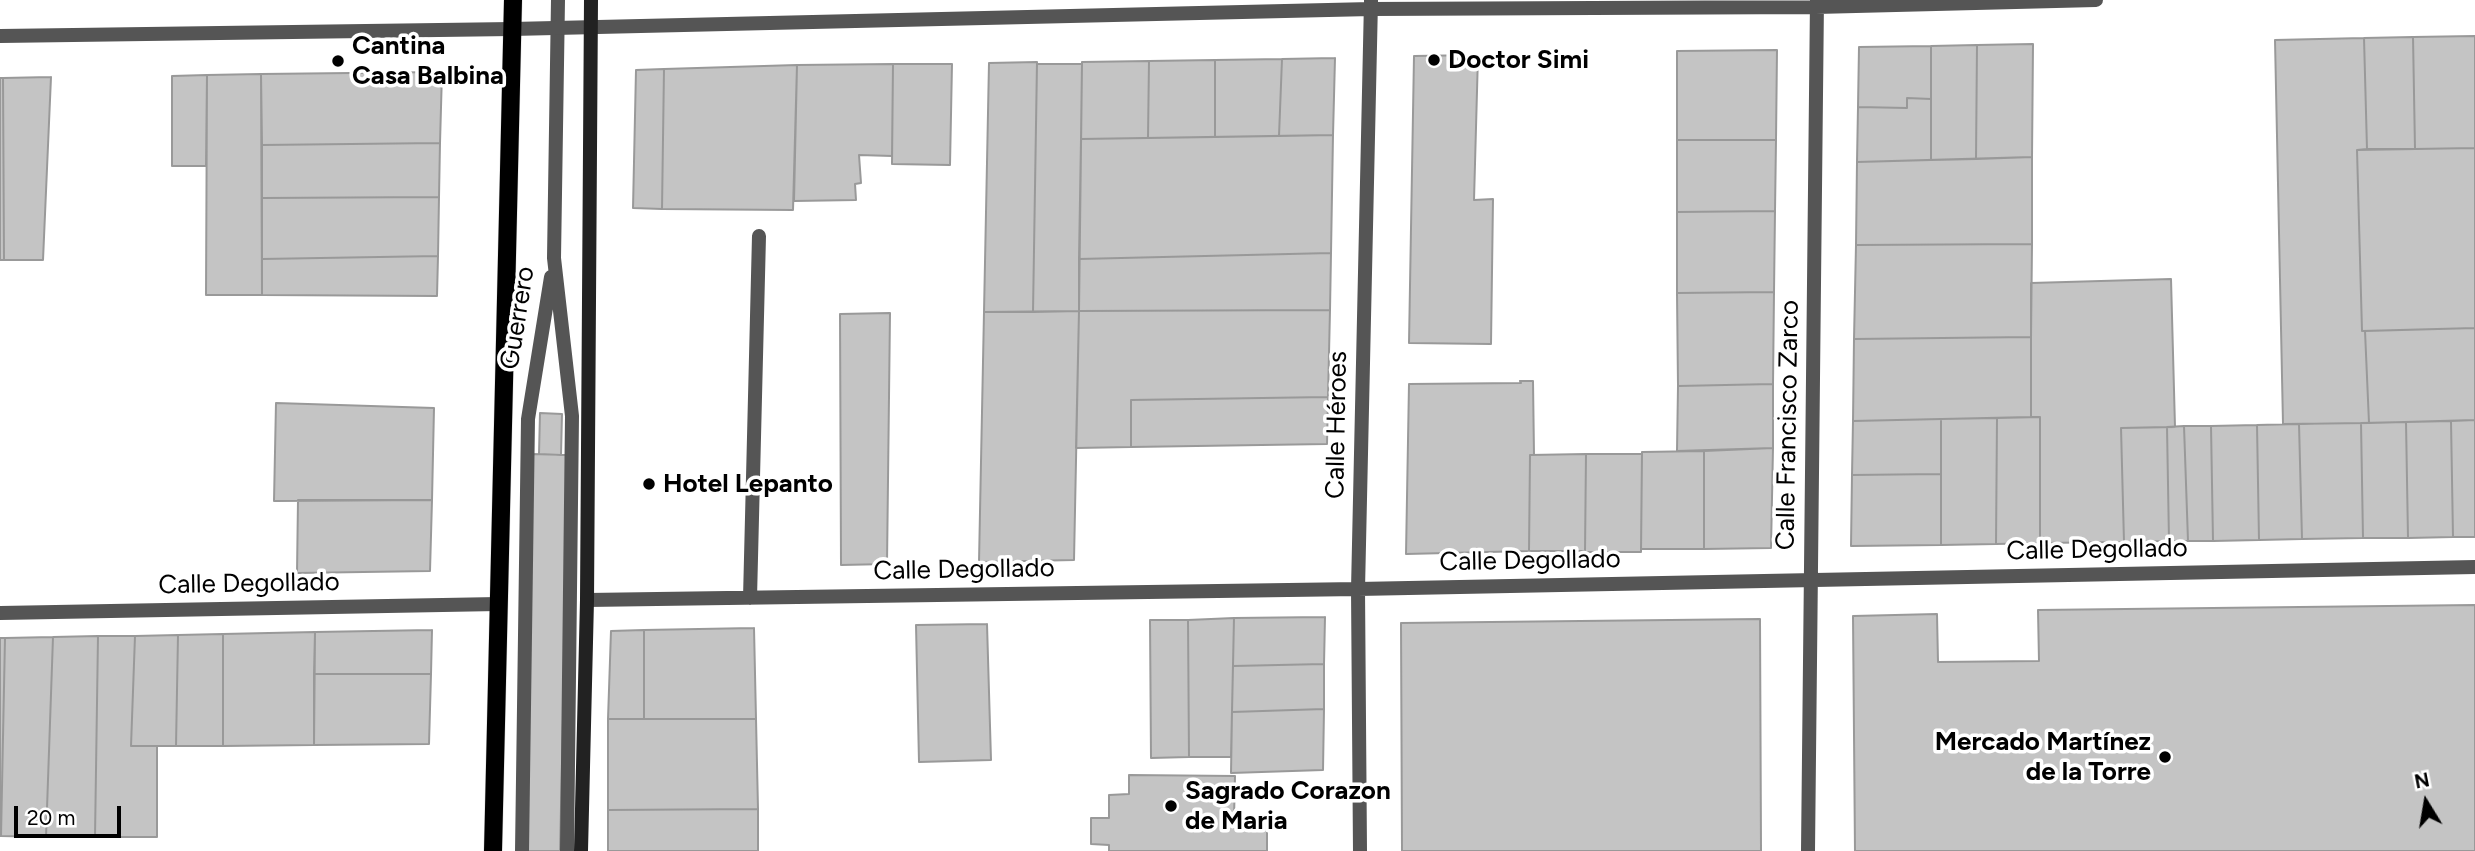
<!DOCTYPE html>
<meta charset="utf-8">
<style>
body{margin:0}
#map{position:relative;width:2475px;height:851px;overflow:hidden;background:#fff;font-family:Figtree,sans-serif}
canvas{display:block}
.north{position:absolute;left:2391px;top:767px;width:70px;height:70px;-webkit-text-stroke:5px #fff;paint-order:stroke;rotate:349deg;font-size:19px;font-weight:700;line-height:28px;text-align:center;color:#000}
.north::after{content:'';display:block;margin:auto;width:24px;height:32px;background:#000;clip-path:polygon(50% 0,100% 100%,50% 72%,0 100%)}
.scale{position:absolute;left:14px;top:806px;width:107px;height:32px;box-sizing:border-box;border:4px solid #000;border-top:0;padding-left:9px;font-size:21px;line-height:24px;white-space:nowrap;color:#000;-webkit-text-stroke:5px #fff;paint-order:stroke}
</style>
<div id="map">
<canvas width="2475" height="851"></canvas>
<div class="north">N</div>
<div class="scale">20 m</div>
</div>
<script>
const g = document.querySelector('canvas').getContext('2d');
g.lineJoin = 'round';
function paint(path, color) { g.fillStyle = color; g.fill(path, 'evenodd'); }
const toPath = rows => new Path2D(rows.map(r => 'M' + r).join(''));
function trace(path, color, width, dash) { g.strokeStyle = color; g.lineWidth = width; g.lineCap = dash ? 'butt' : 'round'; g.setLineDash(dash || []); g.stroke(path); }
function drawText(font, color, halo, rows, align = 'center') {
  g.font = font + ' Figtree,sans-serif'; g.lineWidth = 7; g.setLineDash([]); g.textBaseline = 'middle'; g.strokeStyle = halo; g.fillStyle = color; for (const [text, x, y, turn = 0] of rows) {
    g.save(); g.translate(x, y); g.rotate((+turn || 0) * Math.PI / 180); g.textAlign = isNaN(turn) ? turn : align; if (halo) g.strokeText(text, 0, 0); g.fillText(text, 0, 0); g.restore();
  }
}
const building = toPath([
 [2475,36,2475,148,2415,149,2413,37,2475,36],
 [2413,37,2415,149,2367,149,2364,38,2413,37],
 [2364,38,2367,149,2357,150,2362,331,2365,331,2369,423,2283,424,2275,40,2364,38],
 [2033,44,2032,157,1976,159,1977,45,2033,44],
 [1977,45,1976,159,1931,160,1931,46,1977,45],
 [1931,46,1931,99,1907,98,1907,108,1858,107,1859,47,1931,46],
 [1777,50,1776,140,1677,140,1677,51,1777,50],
 [1478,55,1474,200,1493,199,1491,344,1409,343,1414,56,1478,55],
 [1335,58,1333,135,1279,136,1282,59,1335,58],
 [1282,59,1279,136,1215,137,1215,60,1282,59],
 [1215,60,1215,137,1148,138,1149,61,1215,60],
 [1149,61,1148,138,1081,139,1082,62,1149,61],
 [1037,62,1033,312,984,312,989,63,1037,62],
 [893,64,892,156,859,155,861,183,855,184,856,200,794,201,797,65,893,64],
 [893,64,952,64,950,165,892,164,893,64],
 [1037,64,1082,64,1079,311,1033,312,1037,64],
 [797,65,793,210,662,209,664,69,797,65],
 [664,69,662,209,633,208,636,70,664,69],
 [442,72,440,143,262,145,261,74,442,72],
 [261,74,262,295,206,295,207,75,261,74],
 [207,75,206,166,172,166,172,76,207,75],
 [51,77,43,260,4,260,3,78,51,77],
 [0,78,3,78,4,260,0,260,0,78],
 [1907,98,1931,99,1931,160,1857,162,1858,107,1907,108,1907,98],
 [1333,135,1331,253,1079,259,1081,139,1333,135],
 [1677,140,1776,140,1775,211,1677,212,1677,140],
 [440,143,439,197,262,198,262,145,440,143],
 [2475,148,2475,328,2362,331,2357,150,2475,148],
 [2032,157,2032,244,1856,245,1857,162,2032,157],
 [439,197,438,256,262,259,262,198,439,197],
 [1775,211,1774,292,1677,293,1677,212,1775,211],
 [2032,244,2031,337,1854,339,1856,245,2032,244],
 [1331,253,1330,310,1079,311,1079,259,1331,253],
 [438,256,437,296,262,295,262,259,438,256],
 [2171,279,2175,427,2121,428,2124,542,2040,543,2040,417,2031,417,2031,283,2171,279],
 [1774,292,1773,384,1678,386,1677,293,1774,292],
 [1330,310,1328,397,1131,400,1131,447,1076,448,1079,311,1330,310],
 [1079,311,1074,560,979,562,984,312,1079,311],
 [890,313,887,564,841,565,840,314,890,313],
 [2475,328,2475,420,2369,423,2365,331,2475,328],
 [2031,337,2031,417,1853,421,1854,339,2031,337],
 [1520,381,1533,381,1534,455,1530,455,1529,551,1406,554,1409,384,1521,383,1520,381],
 [1773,384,1773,448,1677,451,1678,386,1773,384],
 [1328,397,1327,444,1131,447,1131,400,1328,397],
 [276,403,434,408,432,500,274,501,276,403],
 [540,413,562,414,561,455,539,454,540,413],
 [2040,417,2040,543,1996,544,1997,418,2040,417],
 [1997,418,1996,544,1941,545,1941,419,1997,418],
 [1941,419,1941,474,1852,475,1853,421,1941,419],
 [2475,420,2475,537,2453,537,2451,421,2475,420],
 [2451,421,2453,537,2408,538,2406,422,2451,421],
 [2406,422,2408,538,2363,538,2361,423,2406,422],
 [2361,423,2363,538,2302,539,2299,424,2361,423],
 [2299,424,2302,539,2259,540,2257,425,2299,424],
 [2257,425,2259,540,2213,541,2211,426,2257,425],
 [2184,426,2211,426,2213,541,2188,541,2184,426],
 [2184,426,2188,541,2169,541,2167,427,2184,426],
 [2167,427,2169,541,2124,542,2121,428,2167,427],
 [1773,448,1771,548,1704,549,1704,451,1773,448],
 [1704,451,1704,549,1641,549,1642,452,1704,451],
 [531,454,569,455,560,851,522,851,531,454],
 [1586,454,1642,454,1641,552,1585,552,1586,454],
 [1586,454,1585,551,1529,551,1530,455,1586,454],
 [1941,474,1941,545,1851,546,1852,475,1941,474],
 [298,500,432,500,430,571,297,573,298,500],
 [2475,605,2475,851,1855,851,1853,616,1937,614,1938,662,2039,661,2038,610,2475,605],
 [1325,617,1324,664,1233,666,1234,618,1325,617],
 [1234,618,1231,757,1189,757,1188,620,1234,618],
 [1760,619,1761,851,1402,851,1401,623,1760,619],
 [1150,620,1188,620,1189,757,1151,758,1150,620],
 [987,624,991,760,919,762,916,625,987,624],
 [754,628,756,719,644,719,644,630,754,628],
 [432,630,431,674,314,674,315,632,432,630],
 [644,630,644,719,608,719,611,631,644,630],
 [315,632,314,745,223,746,223,634,315,632],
 [223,634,223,746,176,746,178,635,223,634],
 [178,635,176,746,131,746,135,636,178,635],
 [98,636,95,837,46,837,53,637,98,636],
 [98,636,135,636,131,746,157,746,157,837,95,837,98,636],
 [53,637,46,837,1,836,5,638,53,637],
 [0,638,5,638,1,836,0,836,0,638],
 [1324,664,1324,709,1232,712,1233,666,1324,664],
 [314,674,431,674,429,744,314,745,314,674],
 [1324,709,1323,770,1231,773,1232,712,1324,709],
 [608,719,756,719,758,809,608,810,608,719],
 [1129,775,1235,776,1234,818,1267,817,1267,851,1109,851,1109,845,1091,844,1091,818,1109,818,1109,795,1129,794,1129,775],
 [758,809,758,851,608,851,608,810,758,809]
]);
paint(building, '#c4c4c4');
trace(building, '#999', 2);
const primary = toPath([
 [493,851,513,0]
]);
trace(primary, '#dbdbdb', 19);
trace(toPath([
 [558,0,554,258,572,416,567,851],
 [522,851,528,419,551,277]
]), '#555', 14);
trace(toPath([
 [0,36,512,29,1371,9,1816,7,2096,0],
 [750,598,759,236],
 [587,600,1358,589,2475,567],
 [0,613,498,604],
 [1360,851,1358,589,1371,1],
 [1808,851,1817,0]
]), '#555', 14);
trace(toPath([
 [581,851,587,600,591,0]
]), '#222', 14);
trace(primary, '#000', 18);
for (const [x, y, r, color] of [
 [1434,60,7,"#000"],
 [338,61,7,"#000"],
 [649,484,7,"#000"],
 [2165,757,7,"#000"],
 [1171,806,7,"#000"]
]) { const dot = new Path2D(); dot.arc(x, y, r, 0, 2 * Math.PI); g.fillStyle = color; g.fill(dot); trace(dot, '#fff', 2.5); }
drawText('bold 26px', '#000', '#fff', [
 ["Cantina",352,46],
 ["Casa Balbina",352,76],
 ["Doctor Simi",1448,60],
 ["Hotel Lepanto",663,484],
 ["Mercado Martínez",2151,742,"right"],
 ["de la Torre",2151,772,"right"],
 ["Sagrado Corazon",1185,791],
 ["de Maria",1185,821]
], 'left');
drawText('26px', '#000', '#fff', [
 ["Guerrero",518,318,-81],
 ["Calle Héroes",1337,425,-89],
 ["Calle Francisco Zarco",1788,425,-89],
 ["Calle Degollado",2097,550,-1],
 ["Calle Degollado",1530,561,-1],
 ["Calle Degollado",964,570,-1],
 ["Calle Degollado",249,584,-1]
]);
</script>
